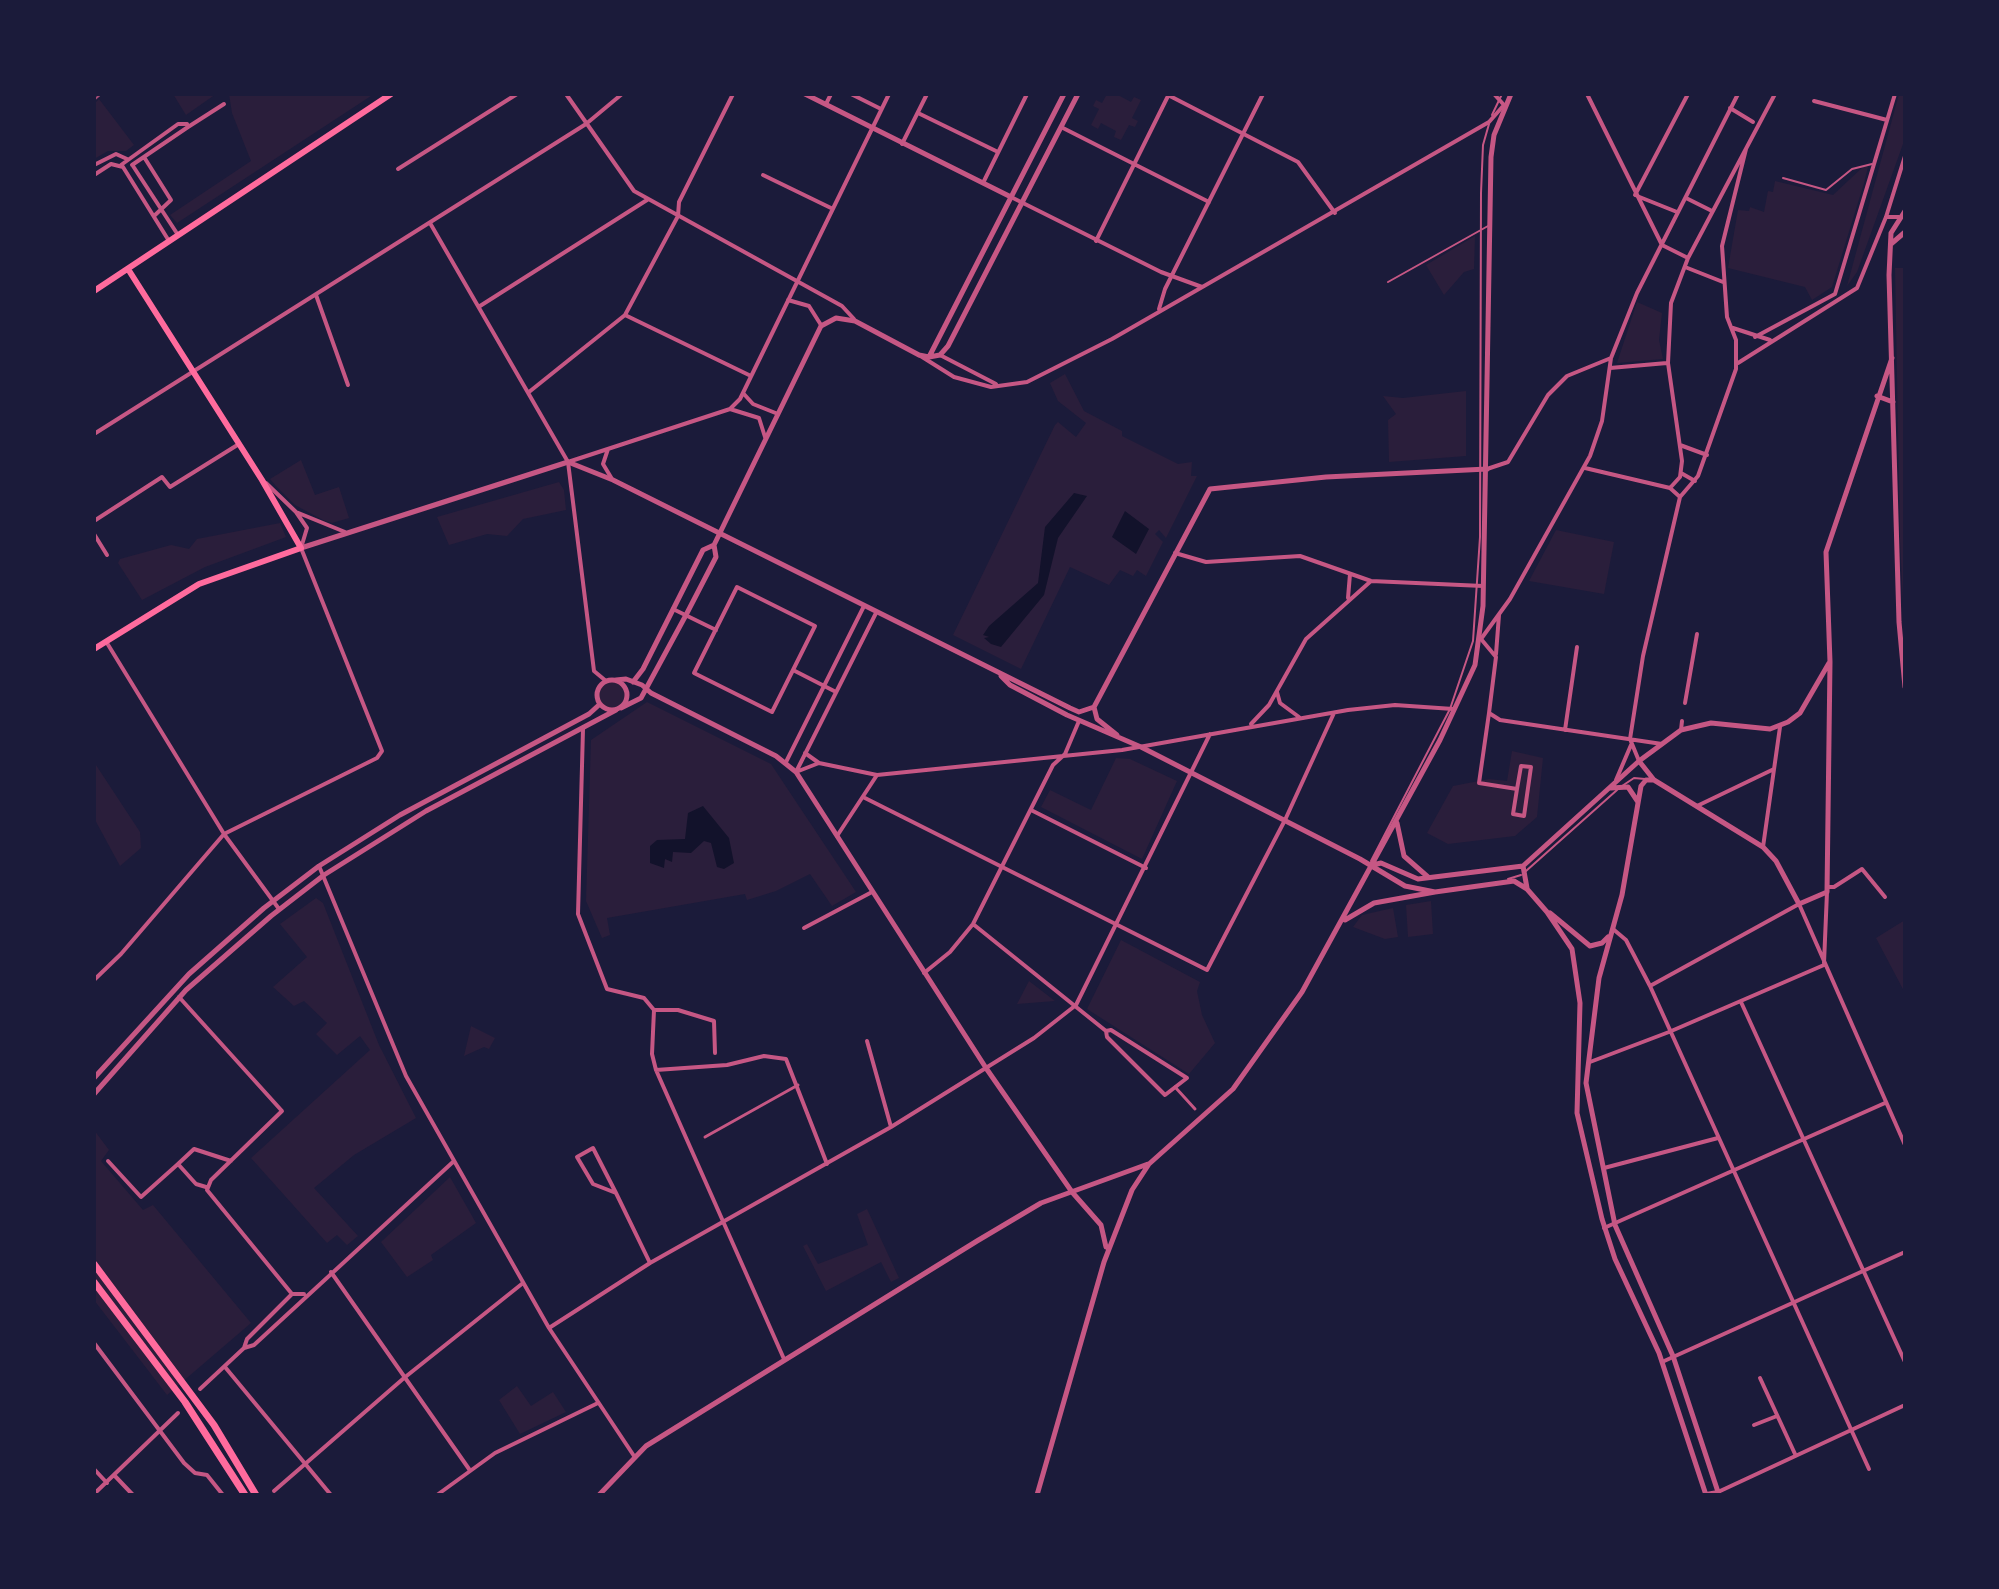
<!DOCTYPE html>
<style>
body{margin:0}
#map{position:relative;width:1999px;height:1589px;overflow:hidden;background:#1b1b3a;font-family:"Playfair Display",serif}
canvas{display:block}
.frame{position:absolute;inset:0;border:96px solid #1b1b3a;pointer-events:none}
</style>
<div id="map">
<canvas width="1999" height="1589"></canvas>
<div class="frame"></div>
</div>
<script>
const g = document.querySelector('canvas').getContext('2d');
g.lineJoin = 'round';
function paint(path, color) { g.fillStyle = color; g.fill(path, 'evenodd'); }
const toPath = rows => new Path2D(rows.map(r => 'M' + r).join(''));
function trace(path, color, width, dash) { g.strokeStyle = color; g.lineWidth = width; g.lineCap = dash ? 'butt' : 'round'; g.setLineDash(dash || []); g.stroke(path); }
paint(toPath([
 [173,94,216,94,186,115],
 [229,94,374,94,177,223,170,215,251,161,232,113],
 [1107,94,1116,94,1131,102,1134,97,1141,100,1132,118,1138,121,1135,127,1129,125,1121,140,1114,137,1116,131,1101,123,1098,129,1091,125,1099,109,1093,106,1096,100,1102,103],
 [1899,94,1905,94,1903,144,1857,272,1847,286],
 [99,99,134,145,126,151,108,151,94,159,94,104],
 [1864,166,1868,167,1864,183,1832,287,1812,300,1805,287,1728,268,1738,210,1749,211,1750,207,1764,212,1768,191,1773,192,1775,181,1833,195],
 [1475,236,1474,269,1464,272,1444,295,1426,265],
 [1895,268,1905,268,1905,644,1900,539],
 [1637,302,1662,313,1659,340,1663,359,1617,363],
 [1065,374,1084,411,1122,431,1122,436,1178,464,1192,462,1191,476,1197,476,1166,538,1159,530,1155,534,1163,542,1146,576,1137,570,1133,576,1120,570,1109,585,1070,567,1021,669,953,635,1055,425,1058,422,1076,437,1086,423,1058,401,1050,383],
 [1466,391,1466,456,1389,462,1388,420,1396,414,1383,396,1403,398],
 [301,460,315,495,339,487,349,518,332,523,323,520,295,505,275,485,270,479],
 [559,482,564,490,566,510,523,519,507,536,487,534,449,545,437,517],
 [280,523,286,537,205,567,142,600,118,563,120,559,171,545,189,549,197,539],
 [1556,530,1614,542,1604,594,1529,581],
 '597 695a15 15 0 1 1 30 0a15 15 0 1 1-30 0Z',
 [647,702,771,764,856,892,832,906,810,874,776,891,747,900,745,894,607,918,610,935,602,938,586,901,591,740],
 [1512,751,1543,758,1537,817,1515,836,1448,844,1427,833,1453,786,1489,779,1507,781],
 [1116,758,1130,759,1177,781,1142,859,1041,807,1050,790,1091,810],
 [94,762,140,832,141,848,120,866,94,818],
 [316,898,323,903,379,1045,416,1118,354,1155,314,1188,358,1236,347,1245,337,1235,327,1243,251,1158,370,1050,360,1036,337,1055,316,1034,327,1023,304,1001,294,1006,273,987,307,957,280,924],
 [1431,901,1433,934,1408,937,1406,905],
 [1393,908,1398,937,1385,939,1353,927,1362,915],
 [1905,920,1905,993,1876,938],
 [1121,940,1200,982,1197,991,1202,1015,1215,1043,1189,1074,1087,1009],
 [1029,981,1055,1001,1017,1004],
 [471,1026,495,1038,489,1049,484,1047,464,1056],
 [94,1130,109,1150,101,1161,143,1210,153,1205,251,1323,167,1395,94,1300],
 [450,1177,476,1223,431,1255,433,1260,407,1277,381,1242],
 [867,1209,899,1278,891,1282,881,1262,826,1291,803,1246,807,1244,818,1264,868,1245,857,1214],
 [517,1386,531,1406,553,1392,566,1412,520,1434,499,1400]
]), '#2a1e3b');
paint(toPath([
 [1074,493,1087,496,1058,538,1044,595,1001,647,991,644,984,638,989,637,983,635,989,626,1038,583,1045,527],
 [1125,511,1149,529,1136,554,1112,537],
 [703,806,729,838,734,863,724,869,717,867,711,843,704,841,691,853,673,852,672,862,665,859,664,868,650,863,650,846,657,840,685,839,688,813]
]), '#12122b');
trace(toPath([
 [1492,115,1502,94],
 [1783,178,1826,190,1852,169,1872,164],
 [1388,282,1488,226],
 [1622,786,1634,778,1645,779],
 [1371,861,1450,709,1473,641,1480,537,1481,193,1483,145,1489,124],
 [1526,871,1617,790],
 [1508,879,1521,875]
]), '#c65784', 2);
trace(toPath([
 [1175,1087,1195,1109],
 [705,1137,798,1085]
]), '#c65784', 3);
trace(toPath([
 [566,94,634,191,842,306,854,319],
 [851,94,881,109],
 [1166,94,1298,162,1335,213],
 [1587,94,1662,245,1688,258],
 [1814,101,1887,120],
 [826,104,831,94],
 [1730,108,1753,122],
 [918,113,998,152],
 [188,127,224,104],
 [1061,127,1209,202],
 [902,144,927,94],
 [144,157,171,200,154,216],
 [94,165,116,154,127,159],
 [121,165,178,124,187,124,188,127,132,165],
 [133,166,178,235],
 [398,169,517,94],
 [94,175,111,164,123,167,169,241],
 [763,175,833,209],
 [983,183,1027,94],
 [1635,195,1688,94],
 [1637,196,1677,212],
 [1011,197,1161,272,1202,287],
 [1686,198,1712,211],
 [1886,217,1899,217],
 [430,223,568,462,594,671,606,681],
 [1096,241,1168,96],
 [1685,267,1723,282],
 [316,295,348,385],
 [788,300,809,306,821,325],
 [480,306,647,200],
 [1159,309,1165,289,1263,94],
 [625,315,751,376],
 [1733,328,1770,340],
 [1755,337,1835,294,1895,94],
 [919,355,954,377,991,387,1027,382,1112,339,1489,122,1504,105,1494,94],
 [940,355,996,384],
 [1738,363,1857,288,1886,217,1905,156],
 [1610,368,1667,363],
 [529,392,625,315,678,216,679,202,733,94],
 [743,393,753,404,778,414],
 [730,409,740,399,889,94],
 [94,434,586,124,622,94],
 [1680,445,1707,455],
 [608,449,603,464,612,479],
 [568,462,730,409,759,418,765,437],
 [1585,468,1670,488,1680,497],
 [1487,469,1508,462,1548,395,1567,376,1611,358],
 [1681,473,1695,481],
 [266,483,296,512,345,532],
 [1670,488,1680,477,1682,461,1668,363,1671,303,1688,258,1775,94],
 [94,521,162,477,170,487,239,444],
 [94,534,107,555],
 [1175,553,1206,562,1300,556,1371,581,1483,586],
 [737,587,815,626,772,712,694,673,737,587],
 [1348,598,1350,574],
 [673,609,716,630],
 [107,643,224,834,279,909],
 [1496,654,1499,615],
 [793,670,836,692],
 [1277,692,1280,703,1299,717],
 [1685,703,1697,634],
 [1489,713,1479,783,1517,789,1513,814,1524,816,1531,767,1521,766,1517,789],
 [1251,724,1269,705,1306,639,1371,581],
 [583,729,578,914,607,989,644,998,654,1010],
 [1565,730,1577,647],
 [1681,730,1682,721],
 [1662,744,1500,720,1489,713,1496,657,1481,639,1510,599,1590,456,1602,421,1611,358,1637,293,1738,94],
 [805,753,819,763],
 [1639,761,1630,739,1643,656,1680,497,1698,476,1736,369,1736,340,1727,317,1722,246,1746,149],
 [786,762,864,606],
 [796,772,819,763,877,775,1122,750,1348,710,1395,705,1453,709],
 [796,772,876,613],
 [1616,780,1631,745],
 [863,797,1207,970,1285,820,1334,713],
 [1697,806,1774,769],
 [1031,810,1146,868],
 [837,836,877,775],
 [1763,847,1780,727],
 [319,866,406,1076,549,1328,634,1456],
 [1827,887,1834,887,1862,869,1885,897],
 [973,924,1106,1031,1107,1037,1165,1095,1187,1078,1111,1030,1106,1031],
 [804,928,872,892],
 [1613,929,1626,940,1650,986,1869,1469],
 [1824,963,1827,892],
 [924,973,950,952,973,924,1053,765,1065,754,1079,721],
 [94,980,121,954,224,834,377,758,382,751,301,548,307,528,296,512],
 [1650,986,1799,904,1905,1145],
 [179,997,282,1111,211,1180,207,1190,292,1294],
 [1741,1002,1905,1362],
 [654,1010,652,1054,656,1070,784,1359],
 [654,1010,678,1010,714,1021,715,1053],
 [867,1041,891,1127],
 [1590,1062,1669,1032,1824,965],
 [656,1070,727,1065,764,1056,786,1059,827,1164],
 [108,1161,141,1197,178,1164],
 [1604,1168,1718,1138],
 [206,1187,196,1184,178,1164,194,1149,231,1161],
 [616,1193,593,1184,577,1157,593,1148,616,1193,650,1263],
 [1604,1228,1885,1103],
 [331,1272,469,1469],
 [549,1328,650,1263,891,1127,1034,1038,1076,1005,1210,734],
 [94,1343,184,1463,195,1473,207,1475,223,1495],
 [244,1348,254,1345,454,1161],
 [1662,1362,1905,1252],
 [225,1367,331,1495],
 [1760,1378,1795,1454],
 [200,1389,244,1348,247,1339,292,1294,304,1294],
 [1754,1425,1777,1416],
 [94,1469,107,1483],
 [114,1475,133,1495],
 [274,1491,404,1378,523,1283],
 [94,1494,178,1413],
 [1706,1494,1718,1492,1905,1405],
 [437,1495,495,1453,598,1403]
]), '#c65784', 4);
trace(toPath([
 [805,94,1011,197],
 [1905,211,1891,233,1889,275,1899,622,1905,687],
 [1891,244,1905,232],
 [929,357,940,355,948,346,1078,94],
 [1877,396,1893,402],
 [301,548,568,462,613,480,1070,708,1079,712,1094,707],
 [1001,676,1010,685,1067,715,1141,747,1360,859,1405,886,1435,892,1514,881,1527,889,1547,912,1572,949,1580,1003,1577,1113,1602,1219,1615,1259,1659,1353,1706,1495],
 '597 695a15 15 0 1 1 30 0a15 15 0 1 1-30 0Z',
 [616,680,626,679,642,685,651,693,776,756,796,772,986,1068,1072,1192,1101,1225,1106,1247],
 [633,682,643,669,703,550,714,545],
 [1094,707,1210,489,1326,477,1487,469],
 [1094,707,1097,719,1117,735],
 [621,708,641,698,686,615,716,557,714,545,821,326,836,318,855,321,919,355,929,357,1064,94],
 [1639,761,1654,780,1763,847,1776,861,1799,904,1827,892,1830,662,1826,552,1892,358],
 [1654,780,1646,780,1641,786,1622,895,1599,978,1586,1083,1615,1225,1673,1356,1719,1495],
 [1611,788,1628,787,1638,802],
 [1397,823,1404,856,1428,877],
 [1373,865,1381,863,1418,879,1523,866,1639,761,1681,730,1711,723,1770,729,1788,722,1800,713,1829,663],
 [1523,866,1527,888],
 [1550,913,1590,946,1602,943,1608,937],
 [1345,920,1374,903,1435,892],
 [94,1078,189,974,264,908,319,866,400,815,589,714,600,704],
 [94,1094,186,990,271,916,324,875,426,811,616,710],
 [599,1495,646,1446,977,1241,1041,1203,1148,1164],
 [1037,1495,1104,1262,1132,1190,1149,1164,1233,1089,1302,992,1440,740,1475,665,1483,606,1491,157,1494,135,1511,94]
]), '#c65784', 5);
trace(toPath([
 [94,291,391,94],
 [94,649,199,584,301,548,262,480,128,269]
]), '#ff6b9d', 6);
trace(toPath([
 [94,1264,214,1425,256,1495],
 [94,1282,185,1402,245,1495]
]), '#ff6b9d', 7);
trace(toPath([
 [94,100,101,94]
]), '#a44b75', 2);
</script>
